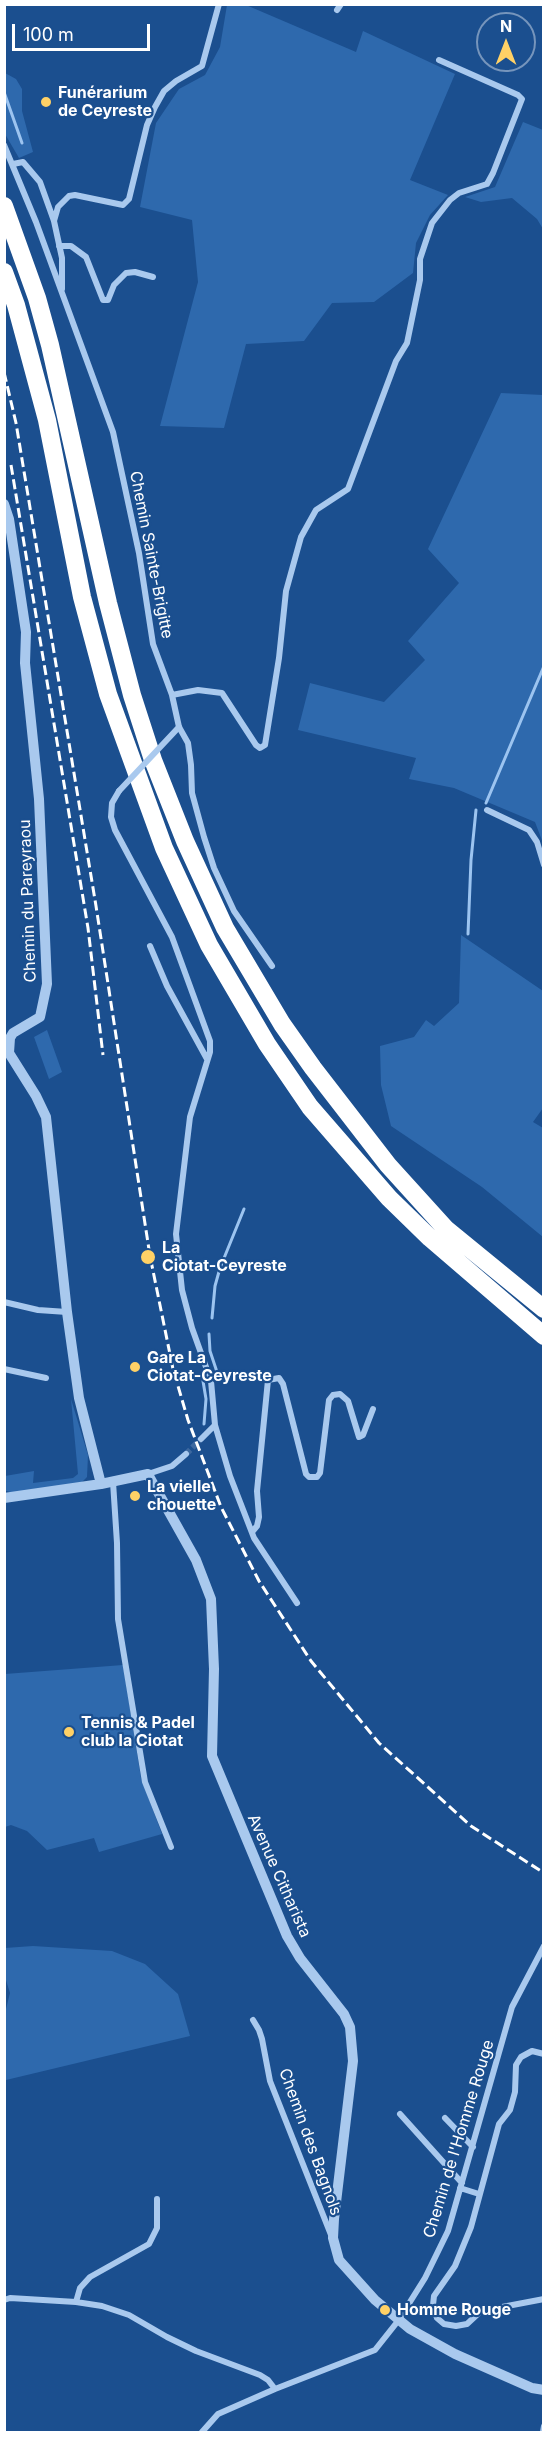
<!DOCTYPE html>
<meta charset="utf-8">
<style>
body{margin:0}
#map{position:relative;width:548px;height:2437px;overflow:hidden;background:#1b4f8f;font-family:Inter,sans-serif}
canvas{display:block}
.frame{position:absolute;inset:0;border:6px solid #fff;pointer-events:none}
.north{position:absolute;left:476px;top:12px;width:60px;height:60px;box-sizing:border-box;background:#1b4f8f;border:2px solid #7695bc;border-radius:50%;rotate:0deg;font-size:16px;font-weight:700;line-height:24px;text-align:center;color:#fff}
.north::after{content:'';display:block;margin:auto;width:21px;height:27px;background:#ffd166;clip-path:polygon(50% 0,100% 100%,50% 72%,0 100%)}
.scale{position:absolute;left:12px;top:24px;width:138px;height:27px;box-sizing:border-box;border:3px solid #fff;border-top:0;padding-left:8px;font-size:18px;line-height:21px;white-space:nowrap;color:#fff;-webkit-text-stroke:4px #1b4f8f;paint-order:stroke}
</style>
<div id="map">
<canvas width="548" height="2437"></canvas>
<div class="frame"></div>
<div class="north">N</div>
<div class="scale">100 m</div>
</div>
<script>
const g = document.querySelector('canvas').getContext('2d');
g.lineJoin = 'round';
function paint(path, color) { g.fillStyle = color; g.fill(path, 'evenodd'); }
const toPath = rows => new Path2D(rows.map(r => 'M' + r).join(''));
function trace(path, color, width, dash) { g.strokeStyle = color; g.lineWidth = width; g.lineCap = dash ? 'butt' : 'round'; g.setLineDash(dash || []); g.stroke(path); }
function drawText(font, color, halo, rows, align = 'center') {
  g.font = font + ' Inter,sans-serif'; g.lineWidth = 4.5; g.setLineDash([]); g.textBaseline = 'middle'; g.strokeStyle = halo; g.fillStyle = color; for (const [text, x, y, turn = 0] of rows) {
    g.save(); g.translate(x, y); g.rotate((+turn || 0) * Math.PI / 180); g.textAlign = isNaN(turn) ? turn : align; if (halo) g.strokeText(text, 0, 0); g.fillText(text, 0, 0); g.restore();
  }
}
paint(toPath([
 [227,5,246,5,356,52,363,31,455,74,410,180,448,195,430,215,416,243,413,273,374,302,332,303,304,341,246,344,224,428,160,426,198,282,192,220,140,207,156,123,179,89,205,75,220,47],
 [5,73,16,79,22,89,22,111,33,152,19,158,5,134],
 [523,122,543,130,543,229,537,219,512,198,481,202,465,197,495,187],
 [501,393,543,395,543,843,535,822,454,788,409,779,416,758,298,730,310,683,384,702,425,660,408,641,459,583,428,549],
 [461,935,543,991,543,1108,533,1122,543,1128,543,1237,482,1187,391,1126,381,1085,380,1046,414,1037,426,1020,434,1026,459,1003],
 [47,1030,62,1072,49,1079,34,1037],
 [71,1399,88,1455,87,1477,81,1483,15,1493,6,1491,5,1476,34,1471,33,1483,73,1478,78,1474],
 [123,1665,141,1778,162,1834,99,1852,94,1838,47,1850,27,1831,11,1825,5,1827,5,1674],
 [33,1946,112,1951,145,1964,178,1994,190,2036,6,2080,4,2017,10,1993,5,1977,5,1948]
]), '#2e69ad');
trace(toPath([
 [4,92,22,143],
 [486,803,544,666],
 [468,934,471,860,476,810],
 [212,1318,215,1286,220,1268,244,1209],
 [209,1334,210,1351,217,1372,216,1376],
 [203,1381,206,1399,204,1424]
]), '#9cc4f0', 3);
trace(toPath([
 [186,1454,201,1439]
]), '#3d69a0', 6, [6, 3]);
trace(toPath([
 [337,10,341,4],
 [4,145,36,222,113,432,139,553,153,644,172,695,179,727,188,743,191,765,192,793,204,837,214,868,234,911,272,966],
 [13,164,23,162,40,182,54,221,62,258,62,289],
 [54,221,58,207,69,196,75,195,123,205,129,199,147,125,155,107,164,91,176,81,202,66,219,4],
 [59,246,71,246,86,257,103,300,108,300,114,285,126,273,135,272,153,277],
 [172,695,198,690,222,693,256,745,260,748,265,745,279,658,286,591,301,537,316,510,348,489,396,361,407,343,420,280,420,259,432,223,450,200,459,193,487,184,493,173,522,99,518,95,439,60],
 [119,791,112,803,111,817,115,830,172,937,210,1041,210,1052,190,1117,176,1234,182,1290,192,1328,211,1381,215,1425,201,1439],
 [487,810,529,830,537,842,544,865],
 [150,946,167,986,207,1059],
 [4,1302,38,1310,67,1312],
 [4,1369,46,1378],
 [215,1425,230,1476,254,1538,297,1603],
 [148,1474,172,1466,186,1454],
 [113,1482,117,1543,118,1619,145,1782,171,1847],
 [252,1532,257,1526,259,1517,257,1491,268,1380,279,1378,283,1384,306,1474,309,1477,317,1477,320,1473,329,1400,333,1395,340,1394,348,1401,359,1437,363,1435,373,1409],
 [253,2020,259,2030,262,2039,270,2081,331,2235],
 [544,2054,532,2051,521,2057,516,2065,515,2092,510,2110,499,2124,471,2227,455,2266,434,2296,433,2305,437,2318,444,2324,456,2326,467,2324,481,2311,544,2299],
 [400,2114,462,2183],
 [445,2118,473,2147],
 [460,2188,479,2194],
 [4,2300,10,2298,76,2302,102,2306,129,2315,167,2337,196,2351,260,2375,268,2380,275,2389],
 [76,2302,80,2288,90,2277,149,2244,157,2228,157,2199],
 [202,2432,218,2414,275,2389,375,2350,398,2321,425,2278,448,2231,512,2007,544,1946],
 [543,2432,544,2426]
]), '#a9c9ee', 6);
trace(toPath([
 [4,504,9,519,26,632,25,663,39,799,47,984,40,1017,13,1033,10,1038,9,1053,36,1096,46,1117,67,1312,79,1398,101,1484],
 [4,1498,101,1484,148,1474,150,1478,196,1560,211,1599,214,1669,212,1756,287,1936,300,1958,344,2014,350,2027,353,2061,334,2219,333,2238,339,2260,375,2300,410,2329,455,2354,532,2388,544,2390]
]), '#a9c9ee', 10);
trace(toPath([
 [4,206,37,298,50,345,108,603,132,695,153,760,185,841,225,928,282,1024,313,1068,388,1165,446,1229,544,1309],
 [4,272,16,305,47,420,82,597,108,694,164,848,209,945,267,1044,310,1107,389,1198,430,1238,544,1336]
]), '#fff', 18);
trace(toPath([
 [4,372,16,423,96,906,150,1256,173,1369,188,1420,221,1507,259,1581,311,1661,379,1743,471,1826,544,1873],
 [11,465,88,928,103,1055]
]), '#fff', 3, [10, 4.5]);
trace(toPath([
 [119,791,179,727]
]), '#a9c9ee', 6);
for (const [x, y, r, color] of [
 [46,102,6,"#ffd166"],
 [148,1257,8,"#ffd166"],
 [135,1367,6,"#ffd166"],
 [135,1496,6,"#ffd166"],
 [69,1732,6,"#ffd166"],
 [385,2310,6,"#ffd166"]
]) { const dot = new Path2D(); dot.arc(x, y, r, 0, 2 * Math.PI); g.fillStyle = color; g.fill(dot); trace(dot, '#1b4f8f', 2); }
drawText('bold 16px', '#fff', '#1b4f8f', [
 ["Funérarium",58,93],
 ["de Ceyreste",58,111],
 ["La",162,1248],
 ["Ciotat-Ceyreste",162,1266],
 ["Gare La",147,1358],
 ["Ciotat-Ceyreste",147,1376],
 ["La vielle",147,1487],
 ["chouette",147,1505],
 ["Tennis & Padel",81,1723],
 ["club la Ciotat",81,1741],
 ["Homme Rouge",397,2310]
], 'left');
drawText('16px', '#fff', '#1b4f8f', [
 ["Chemin Sainte-Brigitte",151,555,79],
 ["Chemin du Pareyraou",28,901,-92],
 ["Avenue Citharista",279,1876,66],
 ["Chemin de l'Homme Rouge",459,2139,-73],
 ["Chemin des Bagnols",310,2142,70]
]);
</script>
